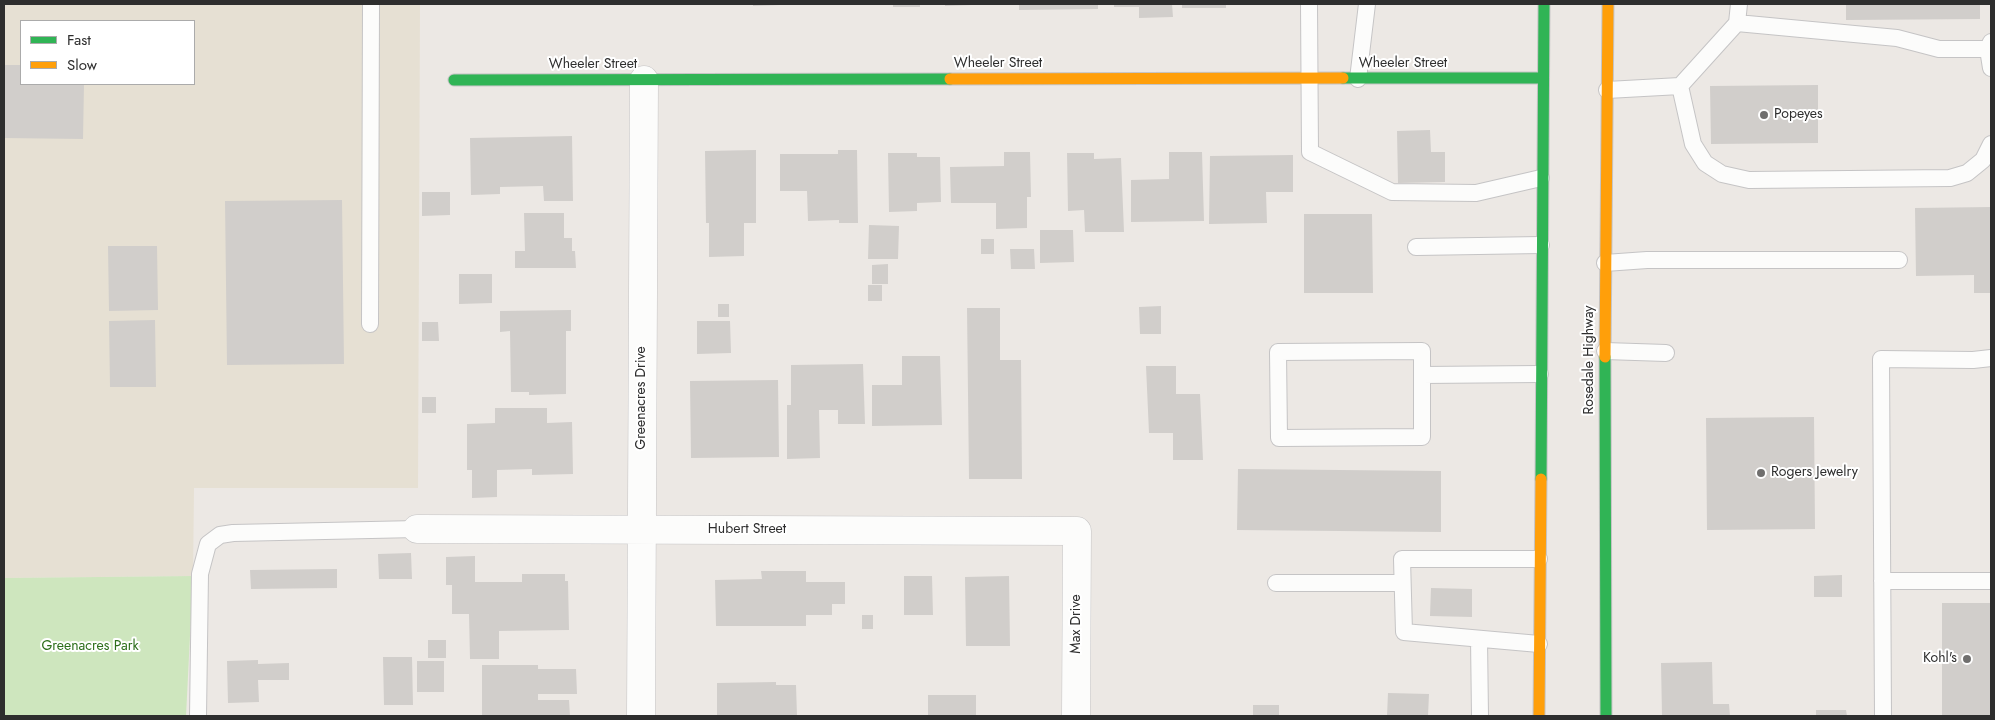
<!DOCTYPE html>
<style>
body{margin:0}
#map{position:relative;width:1995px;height:720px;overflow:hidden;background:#ece8e4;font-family:Jost,sans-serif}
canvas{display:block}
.frame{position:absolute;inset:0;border:5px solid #2e2e2e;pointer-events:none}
.legend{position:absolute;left:20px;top:20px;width:175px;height:65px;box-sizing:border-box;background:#fff;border:1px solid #ababab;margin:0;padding:6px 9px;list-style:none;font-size:15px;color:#2e2e2e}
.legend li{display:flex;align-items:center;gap:10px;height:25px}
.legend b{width:25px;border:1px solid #ababab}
</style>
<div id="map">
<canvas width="1995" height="720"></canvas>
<div class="frame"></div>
<ul class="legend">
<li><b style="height:6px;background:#30b455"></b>Fast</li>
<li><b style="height:6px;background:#ff9f0a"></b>Slow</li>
</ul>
</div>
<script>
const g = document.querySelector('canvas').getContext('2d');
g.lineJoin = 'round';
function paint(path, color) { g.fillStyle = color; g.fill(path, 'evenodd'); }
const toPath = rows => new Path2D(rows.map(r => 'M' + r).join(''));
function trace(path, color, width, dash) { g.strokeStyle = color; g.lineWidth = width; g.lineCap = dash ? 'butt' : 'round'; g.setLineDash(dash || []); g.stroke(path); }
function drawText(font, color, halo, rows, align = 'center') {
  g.font = font + ' Jost,sans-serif'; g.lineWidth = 4; g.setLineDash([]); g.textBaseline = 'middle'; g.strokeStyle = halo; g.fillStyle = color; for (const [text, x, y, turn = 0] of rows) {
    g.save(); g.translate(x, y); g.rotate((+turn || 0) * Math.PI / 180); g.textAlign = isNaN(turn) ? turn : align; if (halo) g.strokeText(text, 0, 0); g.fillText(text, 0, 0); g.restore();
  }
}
paint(toPath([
 [4,4,420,4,418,488,194,488,193,576,4,578],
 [21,21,194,21,194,84,21,84]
]), '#e6e0d3');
paint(toPath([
 [193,576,186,716,4,716,4,578]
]), '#cee6be');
paint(toPath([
 [753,4,780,4,780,5,753,6],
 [893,4,920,4,920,7,893,7],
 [945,4,972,4,972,5,945,6],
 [1019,4,1098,4,1098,9,1019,10],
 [1114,4,1172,4,1173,17,1139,18,1139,7,1114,7],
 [1182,4,1226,4,1226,8,1182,8],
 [1846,4,1980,4,1980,19,1846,20],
 [4,65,21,65,21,84,84,84,83,139,4,138],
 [1818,85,1818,143,1711,144,1710,86],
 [1430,130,1431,152,1445,152,1445,182,1398,183,1397,131],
 [572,136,573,201,544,201,543,186,500,187,500,194,471,195,470,138],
 [756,150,756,223,744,223,744,256,709,257,709,223,706,223,705,151],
 [838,150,857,150,858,223,839,223,839,220,808,221,807,191,780,191,780,154,838,154],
 [1004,152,1030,152,1031,197,1027,197,1027,228,996,229,996,203,951,203,950,167,1004,166],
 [1169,152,1202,152,1204,221,1131,222,1131,180,1169,179],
 [888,153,917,153,917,157,940,157,941,202,917,203,917,211,889,212],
 [1067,153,1094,153,1094,159,1121,158,1124,232,1085,232,1084,210,1068,211],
 [1293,155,1293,192,1266,192,1267,223,1209,224,1210,156],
 [422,192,450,192,450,215,422,216],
 [342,200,344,364,227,365,225,201],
 [1991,207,1991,293,1974,293,1974,275,1916,276,1915,208],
 [524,213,564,213,564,238,572,238,572,251,575,251,576,268,515,268,515,251,525,251],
 [1304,214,1372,214,1373,293,1304,293],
 [869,225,899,226,898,259,868,259],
 [1040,230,1073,230,1074,262,1040,263],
 [981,239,994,239,994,254,981,254],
 [108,246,157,246,158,310,109,311],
 [1010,249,1034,249,1035,269,1011,269],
 [888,264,888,284,872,284,872,265],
 [459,274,492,274,492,303,459,304],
 [868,285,882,285,882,301,868,301],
 [718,304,729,304,729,317,718,317],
 [1161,306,1161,334,1140,334,1139,307],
 [967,308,1000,308,1000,360,1021,360,1022,479,969,479],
 [571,310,571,331,566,331,566,394,529,395,529,392,511,392,510,331,500,332,500,311],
 [155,320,156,387,110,387,109,321],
 [697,321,730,321,731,353,697,354],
 [422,322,438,322,439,341,422,341],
 [902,356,940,356,942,425,872,426,872,385,902,385],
 [863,364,865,424,838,424,838,410,819,410,820,458,787,459,787,405,791,405,791,365],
 [1146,366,1176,366,1176,394,1200,394,1203,460,1173,460,1173,433,1149,433],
 [778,380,779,457,691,458,690,381],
 [422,397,436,397,436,413,422,413],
 [495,408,547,408,547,423,572,422,573,474,532,475,532,469,497,470,497,497,472,498,472,470,467,470,467,424,495,423],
 [1814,417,1815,529,1707,530,1706,418],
 [1238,469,1441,471,1441,532,1237,530],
 [411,553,412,579,379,579,378,554],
 [475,556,475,582,522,582,522,574,565,574,565,581,568,581,569,630,499,631,499,659,470,659,469,614,452,614,452,585,446,585,446,557],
 [337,569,337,588,251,589,250,570],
 [761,571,806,571,806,582,845,582,845,604,832,604,832,615,806,615,806,626,716,626,715,580,762,579],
 [1842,575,1842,597,1814,597,1814,576],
 [904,576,932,576,933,615,904,615],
 [1009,576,1010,646,966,646,965,577],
 [1431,588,1472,589,1472,617,1430,616],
 [1942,603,1991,603,1991,716,1942,716],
 [862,615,873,615,873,629,862,629],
 [428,640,446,640,446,658,428,658],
 [383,657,412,657,413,705,384,705],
 [258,660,258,664,289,663,289,680,258,680,259,702,228,703,227,661],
 [417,661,444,661,444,692,417,692],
 [1712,662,1713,704,1729,704,1730,716,1662,716,1661,663],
 [482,665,538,665,538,669,576,669,577,694,538,694,538,700,569,700,570,716,482,716],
 [776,682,776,685,796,685,797,716,717,716,717,683],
 [1388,693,1429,694,1428,716,1387,716],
 [928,695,976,695,976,716,928,716],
 [1253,705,1279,705,1279,716,1253,716],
 [1816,710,1846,710,1847,716,1816,716]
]), '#d1cecb');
const lane = toPath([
 [1309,4,1310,152,1392,192,1476,193,1541,178],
 [1737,23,1739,4],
 [1988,49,1991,68],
 [1358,79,1367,4],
 [1680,86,1693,144,1705,163,1722,174,1749,180,1950,178,1967,173,1983,160,1991,144],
 [1607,90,1680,86,1737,23,1897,38,1939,49,1988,49,1991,42],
 [1416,247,1541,245],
 [1605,263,1647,260,1899,260],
 [370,324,371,4],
 [1422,351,1422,437,1279,438,1278,352,1422,351],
 [1605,351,1666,353],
 [1422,375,1540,374],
 [1882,581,1991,581],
 [1276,583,1402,583],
 [1479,639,1480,716],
 [1539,644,1404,632,1402,559,1539,559],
 [198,716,200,574,208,544,220,535,233,533,417,529],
 [1883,716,1881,359,1973,360,1991,358]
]);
const street = toPath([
 [417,529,1077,531,1076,716],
 [641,716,644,80]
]);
const fast = toPath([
 [1343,78,1543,78],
 [454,80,950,79],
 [1605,357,1606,716],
 [1541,479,1544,4]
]);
const slow = toPath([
 [950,79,1343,78],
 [1605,357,1608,4],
 [1539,716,1541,479]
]);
trace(lane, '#c5c4c5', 18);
trace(street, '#c5c4c5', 29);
trace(fast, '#c5c4c5', 13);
trace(slow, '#c5c4c5', 13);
trace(lane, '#fcfcfb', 16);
trace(street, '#fcfcfb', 28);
trace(fast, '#30b455', 11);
trace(slow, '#ff9f0a', 11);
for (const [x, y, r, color] of [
 [1764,115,5,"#706f6e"],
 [1761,473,5,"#706f6e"],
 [1967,659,5,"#706f6e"]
]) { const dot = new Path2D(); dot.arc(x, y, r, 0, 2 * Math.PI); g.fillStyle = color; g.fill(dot); trace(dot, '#fff', 2); }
drawText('14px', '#2e2e2e', '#fff', [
 ["Wheeler Street",998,64],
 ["Wheeler Street",1403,64],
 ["Wheeler Street",593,65],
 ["Rosedale Highway",1590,360,-90],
 ["Greenacres Drive",642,398,-90],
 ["Hubert Street",747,530],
 ["Max Drive",1077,624,-90]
]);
drawText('14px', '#2e2e2e', '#fff', [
 ["Popeyes",1774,115],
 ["Rogers Jewelry",1771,473],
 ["Kohl's",1957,659,"right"]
], 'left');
drawText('14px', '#2c6e1b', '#fff', [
 ["Greenacres Park",90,647]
]);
</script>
